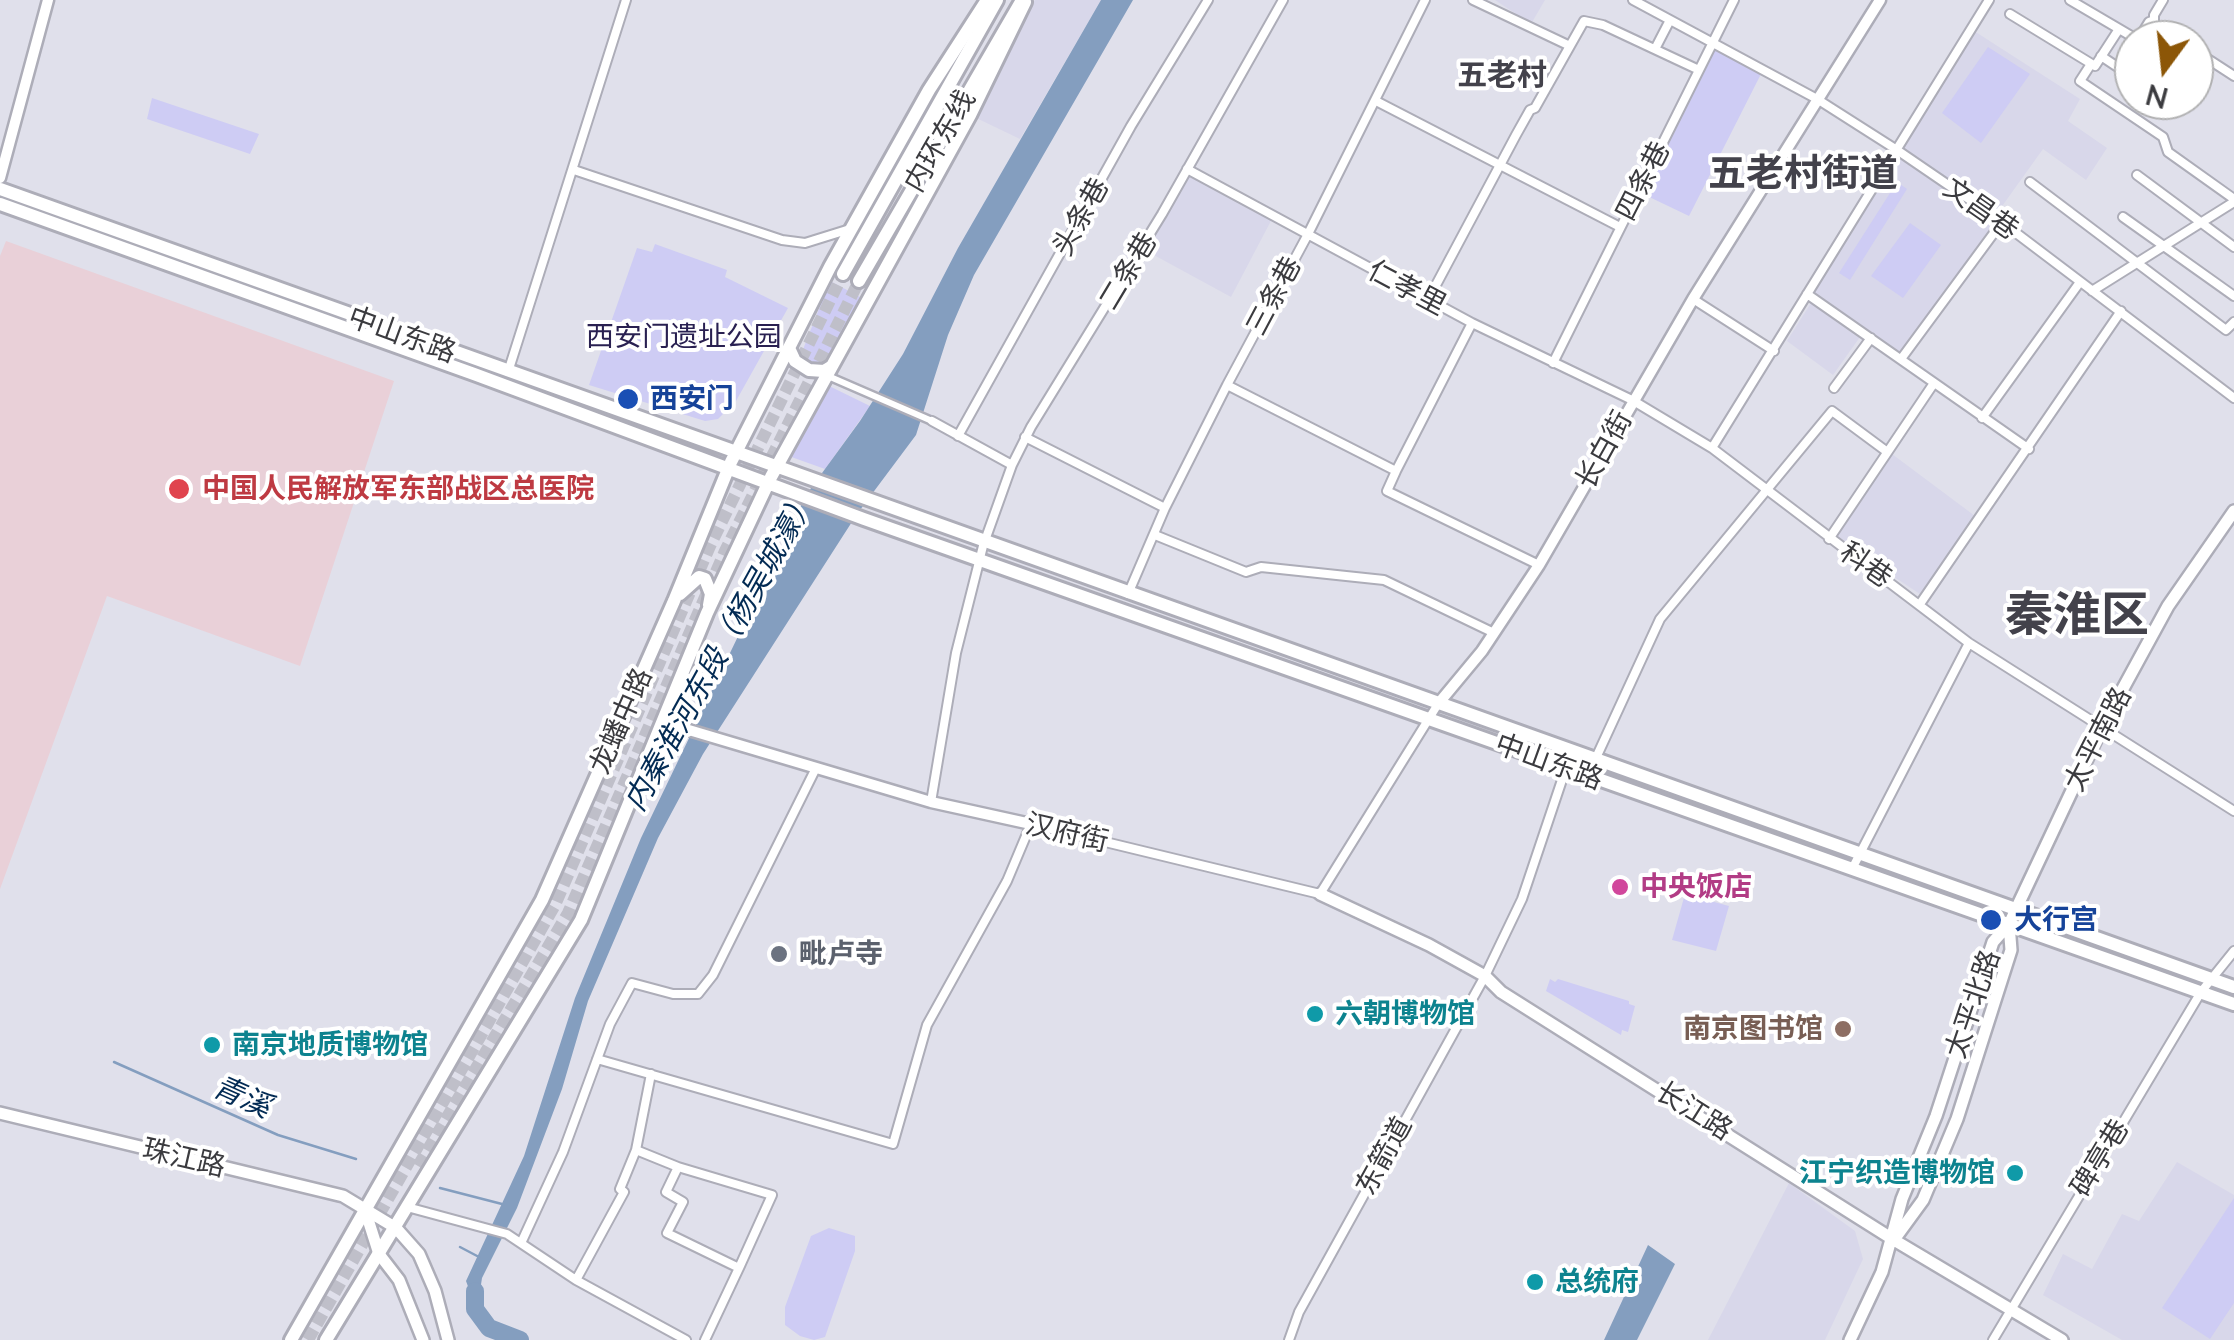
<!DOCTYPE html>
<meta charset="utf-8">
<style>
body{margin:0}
#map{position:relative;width:2234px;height:1340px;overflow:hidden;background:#e0e0eb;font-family:Lato,sans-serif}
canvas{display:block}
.north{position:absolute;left:2114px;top:20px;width:100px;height:100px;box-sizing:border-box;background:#fff;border:2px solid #b1b1b2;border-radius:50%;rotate:195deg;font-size:28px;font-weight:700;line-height:40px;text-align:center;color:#3b3b3f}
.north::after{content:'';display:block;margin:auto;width:35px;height:45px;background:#8c5607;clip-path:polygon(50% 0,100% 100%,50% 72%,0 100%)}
</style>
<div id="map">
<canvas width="2234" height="1340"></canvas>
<div class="north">N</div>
</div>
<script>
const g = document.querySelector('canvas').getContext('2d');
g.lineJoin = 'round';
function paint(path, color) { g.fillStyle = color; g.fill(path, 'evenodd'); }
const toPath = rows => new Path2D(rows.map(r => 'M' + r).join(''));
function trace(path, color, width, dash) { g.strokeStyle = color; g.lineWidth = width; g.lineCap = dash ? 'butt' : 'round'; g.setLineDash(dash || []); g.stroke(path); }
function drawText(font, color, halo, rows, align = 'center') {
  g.font = font + ' Lato,"Noto Sans SC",sans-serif'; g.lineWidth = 8; g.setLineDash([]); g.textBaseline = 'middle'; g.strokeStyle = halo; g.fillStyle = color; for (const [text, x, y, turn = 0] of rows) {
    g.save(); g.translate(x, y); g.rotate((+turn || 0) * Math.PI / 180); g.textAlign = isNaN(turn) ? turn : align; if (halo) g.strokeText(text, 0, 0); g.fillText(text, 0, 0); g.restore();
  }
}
paint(toPath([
 [1035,0,1101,0,1020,139,970,115],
 [1495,0,1545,0,1531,24],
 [1971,29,2080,99,2068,121,2107,148,2086,180,2043,149,1995,216,2002,222,1901,359,1807,294],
 [1187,169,1273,217,1231,297,1141,248],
 [1811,303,1860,337,1833,375,1787,341],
 [1892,454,1975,516,1920,594,1835,538],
 [2177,1162,2234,1195,2234,1340,2122,1340,2043,1295,2063,1254,2092,1269,2122,1214,2139,1221],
 [1789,1183,1855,1231,1863,1259,1825,1340,1708,1340]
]), '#d8d7ea');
paint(toPath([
 [6,241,394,381,300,666,107,596,0,889,0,256]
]), '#e9d0d8');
paint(toPath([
 [1988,47,2030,74,1981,143,1942,113],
 [1715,49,1761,74,1689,216,1643,194],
 [152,98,259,134,250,154,147,119],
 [1897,182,1907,189,1850,280,1839,273],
 [1910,223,1941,245,1903,298,1871,276],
 [655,244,727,270,725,277,788,308,736,401,718,419,705,421,589,385,637,248,652,252],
 [830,281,864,299,829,356,821,363,811,362,802,352],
 [823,383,870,406,825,469,783,454],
 [1685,894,1729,906,1716,951,1672,940],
 [1558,979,1629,1001,1629,1004,1635,1006,1628,1032,1622,1030,1621,1035,1546,991,1550,979,1555,982],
 [2234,1198,2234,1303,2210,1339,2162,1308],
 [829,1228,855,1236,855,1251,825,1337,814,1340,800,1336,785,1325,785,1307,811,1236]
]), '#ceccf4');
paint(toPath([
 [1101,0,1133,0,974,275,948,335,916,435,857,514,703,754,658,838,588,1001,562,1089,517,1208,482,1278,477,1311,466,1281,524,1156,575,998,641,838,806,495,860,421,903,354,958,248],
 [1648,1245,1675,1264,1637,1340,1604,1340]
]), '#849ebf');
trace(toPath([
 [114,1062,278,1135,356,1159],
 [440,1188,502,1204],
 [460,1247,479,1257]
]), '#849ebf', 2.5);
trace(toPath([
 [475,1291,475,1309,489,1328,520,1340]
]), '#849ebf', 18);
trace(toPath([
 [418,1166,568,913,725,551,859,281],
 [308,1340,555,905,710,546,843,274]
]), '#bfbfc9', 12, [12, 6]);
const pedestrian = toPath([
 [828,376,932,421]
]);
const minor = toPath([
 [1473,0,1570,46],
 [1633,0,1817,99,1897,150,1995,217,2234,398],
 [2070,0,2138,40,2149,22,2154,20],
 [2163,0,2154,15,2154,24,2179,40],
 [2010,14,2095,66,2119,29],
 [1655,49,1670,20],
 [2194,50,2234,76],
 [2101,56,2134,78],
 [2091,64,2080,81,2163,137,2168,152,2234,199],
 [2166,100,2171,103],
 [1376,101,1620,227],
 [1187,169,1472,323,1632,400,1712,448,1969,643,2234,811],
 [574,170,782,240,805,243,850,229],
 [2137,175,2234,247],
 [2030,182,2226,330,2234,322],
 [2123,217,2234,296],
 [2092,291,2234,202],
 [1807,294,2029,449],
 [1693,299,1774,351],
 [1428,300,1516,135,1530,110,1535,108,1584,21,1603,25,1699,70],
 [1901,359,2002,222],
 [1553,363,1734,0],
 [508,372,626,0],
 [1227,385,1396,471,1472,323],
 [1834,388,1871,338],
 [1982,418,2080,282],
 [932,421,1012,465],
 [958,436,1131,126,1208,0],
 [1025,437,1165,508],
 [1712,448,1989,0],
 [1396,471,1387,491,1539,565],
 [1155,535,1246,572,1261,567,1384,580,1492,632],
 [1829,539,1934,383],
 [1128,594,1165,508,1227,385,1307,236,1425,0],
 [1920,604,2121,311],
 [1595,760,1660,619,1832,411,1886,451],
 [931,802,956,653,983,546,1012,465,1031,427,1162,214,1283,0],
 [1852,869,1969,643],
 [597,1059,893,1144,927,1025,1007,881,1031,824,1320,894,1438,704],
 [651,1074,636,1150,678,1167,666,1192,683,1202,667,1233,739,1268,705,1340],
 [678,1167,772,1195,739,1268],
 [407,1207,507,1234,576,1280,686,1340],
 [522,1241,563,1152,610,1024,632,983,673,994,698,994,713,975,816,768],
 [576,1280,624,1192,620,1189,636,1150],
 [1289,1340,1299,1312,1485,976,1522,899,1566,768],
 [1993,1340,2201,992,2234,951]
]);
const tertiary = toPath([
 [0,178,48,0],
 [1438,704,1482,651,1539,565,1693,299,1880,0],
 [662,722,931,802,1031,824]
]);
const secondary = toPath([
 [1320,894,1429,945,1485,976,1501,992,1894,1240,2062,1340],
 [0,1113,343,1196,396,1228,419,1254,435,1291,448,1340],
 [365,1210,379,1254,399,1280,423,1340],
 [1896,1237,1923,1200,1957,1119,2011,950,2009,924],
 [1850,1340,1882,1272,1902,1199,1936,1116,1993,942,2009,924,2102,727,2168,606,2234,511]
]);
const primary = toPath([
 [0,189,2234,987],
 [0,204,474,374,864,519,2234,1004],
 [789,348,795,361,809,370,824,371,832,366],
 [680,594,699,577,705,579,711,594,709,605],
 [291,1340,542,900,674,601,731,462,830,267,929,90,987,0],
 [326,1340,581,920,707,613,771,477,970,115,1025,2]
]);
const trunk = toPath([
 [843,274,997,0],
 [859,281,1022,0]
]);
trace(pedestrian, '#adadb8', 11);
trace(minor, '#adadb8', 12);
trace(tertiary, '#adadb8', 15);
trace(secondary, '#adadb8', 16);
trace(primary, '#adadb8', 18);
trace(trunk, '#adadb8', 18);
trace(pedestrian, '#fff', 6);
trace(minor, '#fff', 8);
trace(tertiary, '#fff', 10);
trace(secondary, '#fff', 11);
trace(primary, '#fff', 12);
trace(trunk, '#fff', 12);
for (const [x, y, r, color] of [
 [628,399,12,"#1a4fb4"],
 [179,489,12,"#e0444e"],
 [1620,887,10,"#d1479c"],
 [1991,920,12,"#1a4fb4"],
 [779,954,10,"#6b7280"],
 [1315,1014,10,"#0f9aa8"],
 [1843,1029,10,"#8d6e63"],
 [212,1045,10,"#0f9aa8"],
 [2015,1173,10,"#0f9aa8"],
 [1535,1282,10,"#0f9aa8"]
]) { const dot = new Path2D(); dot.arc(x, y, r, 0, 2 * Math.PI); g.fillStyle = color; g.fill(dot); trace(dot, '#fff', 4); }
drawText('28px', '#3b3b3f', '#fff', [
 ["内环东线",940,141,-60],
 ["四条巷",1643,181,-63],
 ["文昌巷",1981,209,35],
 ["头条巷",1081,217,-61],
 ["二条巷",1128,271,-59],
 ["仁孝里",1407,288,28],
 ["三条巷",1274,296,-62],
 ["中山东路",402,335,20],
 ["长白街",1604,450,-61],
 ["科巷",1866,565,35],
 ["龙蟠中路",621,721,-66],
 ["太平南路",2098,739,-63],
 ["中山东路",1549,762,20],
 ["汉府街",1067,833,13],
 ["太平北路",1973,1004,-71],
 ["长江路",1694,1111,32],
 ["东箭道",1384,1156,-61],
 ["珠江路",184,1158,13],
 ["碑亭巷",2100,1158,-59]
]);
drawText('28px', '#292051', '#fff', [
 ["西安门遗址公园",684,337]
]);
drawText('bold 28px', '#164399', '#fff', [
 ["西安门",650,399],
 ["大行宫",2014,920]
], 'left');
drawText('bold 28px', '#be3a42', '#fff', [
 ["中国人民解放军东部战区总医院",202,489]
], 'left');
drawText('bold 28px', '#b23c85', '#fff', [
 ["中央饭店",1640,887]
], 'left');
drawText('bold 28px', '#5b616d', '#fff', [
 ["毗卢寺",799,954]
], 'left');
drawText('bold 28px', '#0d838f', '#fff', [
 ["六朝博物馆",1335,1014],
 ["南京地质博物馆",232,1045],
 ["江宁织造博物馆",1995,1173,"right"],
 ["总统府",1555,1282]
], 'left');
drawText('bold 28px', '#785e54', '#fff', [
 ["南京图书馆",1823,1029]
], 'right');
drawText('bold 30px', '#43424b', '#fff', [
 ["五老村",1502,75]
]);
drawText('italic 30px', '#032b54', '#fff', [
 ["内秦淮河东段（杨吴城濠）",720,651,-61],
 ["青溪",242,1097,24]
]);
drawText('bold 38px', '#43424b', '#fff', [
 ["五老村街道",1803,174]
]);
drawText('bold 48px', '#43424b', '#fff', [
 ["秦淮区",2077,616]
]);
</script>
